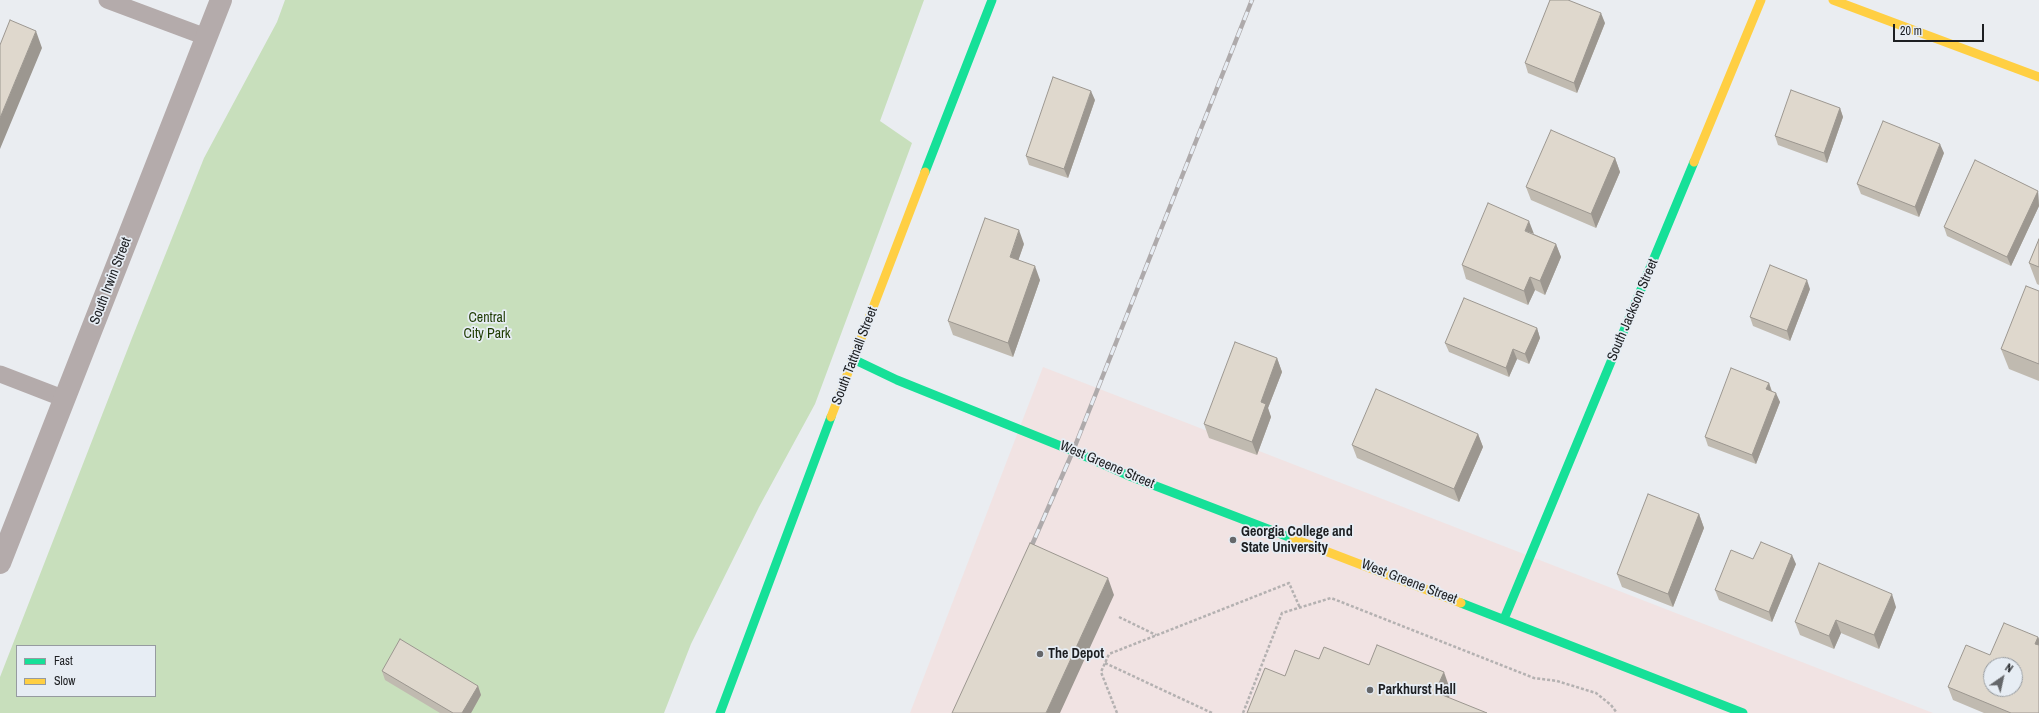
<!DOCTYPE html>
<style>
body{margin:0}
#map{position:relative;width:2039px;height:713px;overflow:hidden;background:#eaedf1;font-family:"Archivo Narrow",sans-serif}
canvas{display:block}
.legend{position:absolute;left:16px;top:645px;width:140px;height:52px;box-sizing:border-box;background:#e7edf4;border:1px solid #969ba0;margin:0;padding:5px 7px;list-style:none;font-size:12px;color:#1d1f22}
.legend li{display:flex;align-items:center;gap:8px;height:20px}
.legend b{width:20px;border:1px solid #969ba0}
.north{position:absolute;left:1983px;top:657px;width:40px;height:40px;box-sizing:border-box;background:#e7edf4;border:1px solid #969ba0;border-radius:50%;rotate:34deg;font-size:11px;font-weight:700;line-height:16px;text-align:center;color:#1d1f22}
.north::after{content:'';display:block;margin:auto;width:14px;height:18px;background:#65676a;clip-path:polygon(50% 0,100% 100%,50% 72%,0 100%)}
.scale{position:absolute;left:1893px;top:24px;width:91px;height:18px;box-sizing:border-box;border:2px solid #1d1f22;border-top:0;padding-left:5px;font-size:12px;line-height:14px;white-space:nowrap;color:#1d1f22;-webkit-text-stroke:3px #e7edf4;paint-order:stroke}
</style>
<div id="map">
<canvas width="2039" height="713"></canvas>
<ul class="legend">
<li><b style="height:5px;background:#16e098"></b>Fast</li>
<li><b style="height:5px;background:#ffcf43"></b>Slow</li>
</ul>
<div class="north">N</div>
<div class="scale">20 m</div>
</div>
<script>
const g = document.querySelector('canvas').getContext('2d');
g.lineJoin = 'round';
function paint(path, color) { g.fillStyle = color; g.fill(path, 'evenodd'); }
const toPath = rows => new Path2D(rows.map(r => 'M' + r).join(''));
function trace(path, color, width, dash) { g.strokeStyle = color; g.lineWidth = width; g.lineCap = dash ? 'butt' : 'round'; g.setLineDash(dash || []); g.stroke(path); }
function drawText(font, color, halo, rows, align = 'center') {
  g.font = font + ' "Archivo Narrow",sans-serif'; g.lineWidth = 3.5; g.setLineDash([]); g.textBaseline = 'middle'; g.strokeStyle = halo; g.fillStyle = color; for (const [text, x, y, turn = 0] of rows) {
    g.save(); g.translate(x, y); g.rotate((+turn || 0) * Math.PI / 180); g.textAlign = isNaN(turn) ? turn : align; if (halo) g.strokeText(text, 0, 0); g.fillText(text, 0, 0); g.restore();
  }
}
paint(toPath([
 [1043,367,1933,713,910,713]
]), '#f1e3e3');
paint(toPath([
 [285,0,924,0,880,121,912,143,815,404,759,507,691,644,664,713,0,713,0,677,132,338,204,158,277,22],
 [17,646,155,646,155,696,17,696]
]), '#c8dfbc');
trace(toPath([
 [1119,617,1156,635],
 [1105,663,1212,713],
 [1117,713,1101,672,1109,654,1289,583,1300,608],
 [1243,713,1282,613,1331,598,1534,678,1557,681,1596,693,1611,705,1617,713]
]), '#b4b1b1', 2.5, [3, 2]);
trace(toPath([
 [107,0,206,37],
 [0,374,65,399]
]), '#b4abab', 17);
trace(toPath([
 [0,563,221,0]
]), '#b4abab', 22);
trace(toPath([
 [925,172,992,0],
 [853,359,897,380,1073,451,1127,475,1294,539],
 [1461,603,1743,713],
 [1504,619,1694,162],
 [720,713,831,417]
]), '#16e098', 9);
trace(toPath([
 [1833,0,2039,77],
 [1694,162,1761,0],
 [831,417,925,172],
 [1294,539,1461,603]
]), '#ffcf43', 9);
const rail = toPath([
 [1028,554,1073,451,1252,0]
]);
trace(rail, '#aeaaab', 4.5);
trace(rail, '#e7edf4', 3, [9]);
paint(toPath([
 [1605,23,1577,93,1528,73,1525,63],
 [1095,100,1068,178,1029,165,1026,156],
 [1840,108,1843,117,1827,163,1778,145,1775,136],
 [1944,153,1919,217,1861,194,1857,184],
 [1615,158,1620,172,1596,228,1531,200,1526,187],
 [2038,191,2039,206,2011,266,1947,236,1944,227],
 [1534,234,1556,244,1561,257,1545,295,1535,290,1528,305,1466,279,1462,265],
 [2039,239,2039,285,2037,284,2029,263],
 [1024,244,1018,260,1040,280,1013,357,953,335,948,321],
 [1810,289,1790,341,1753,326,1750,317],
 [2039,291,2039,381,2009,369,2001,349],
 [1537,328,1540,338,1529,364,1517,359,1509,377,1449,352,1445,343],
 [1277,358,1282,372,1268,408,1271,417,1257,455,1209,438,1204,424],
 [1769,383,1772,391,1780,402,1756,464,1708,446,1705,437],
 [1478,434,1483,447,1459,502,1357,458,1352,445],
 [1699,514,1704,528,1673,607,1622,587,1617,574],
 [1753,559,1796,564,1772,622,1719,600,1715,590],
 [1896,607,1879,649,1841,633,1834,649,1800,635,1795,622],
 [2038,637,2039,639,2039,713,1984,713,1953,700,1948,687,1990,655],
 [382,671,478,686,481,695,471,713,440,713,385,680]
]), '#c0bab0');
paint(toPath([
 [1601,13,1605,23,1577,93,1574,83],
 [36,31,42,48,0,149,0,118],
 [1091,91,1095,100,1068,178,1064,169],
 [1840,108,1843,117,1827,163,1824,153],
 [1940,144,1944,153,1919,217,1915,207],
 [1615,158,1620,172,1596,228,1591,214],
 [2038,191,2039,206,2011,266,2007,257],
 [1529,221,1534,234,1525,231],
 [1019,230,1024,244,1015,270,1010,257],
 [1556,244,1561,257,1545,295,1540,281],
 [1035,266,1040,280,1013,357,1008,343],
 [1530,277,1535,290,1528,305,1524,291],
 [1807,280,1810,289,1790,341,1787,331],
 [1537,328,1540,338,1529,364,1525,354],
 [1513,349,1517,359,1509,377,1506,368],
 [1277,358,1282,372,1268,408,1271,417,1257,455,1252,442,1261,402],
 [1769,383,1772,393,1766,389],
 [1776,393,1780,402,1756,464,1752,455],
 [1478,434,1483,447,1459,502,1454,489],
 [1699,514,1704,528,1673,607,1668,594],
 [1792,555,1796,564,1772,622,1769,612],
 [1108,578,1114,595,1060,713,1046,713],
 [1892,594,1896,607,1879,649,1874,635],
 [1836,620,1841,633,1834,649,1829,636],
 [2038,637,2039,639,2039,654,2035,644],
 [1444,672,1451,692,1443,713,1435,692],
 [478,686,481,695,471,713,462,713]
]), '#9c9790');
const building = toPath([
 [1550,0,1568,0,1601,13,1574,83,1525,63,1550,0],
 [10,20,36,31,0,118,0,45,10,20],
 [1053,77,1091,91,1064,169,1026,156,1053,77],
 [1791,90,1840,108,1824,153,1775,136,1791,90],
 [1883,121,1940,144,1915,207,1857,184,1883,121],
 [1551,130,1615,158,1591,214,1526,187,1551,130],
 [1975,160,2038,191,2007,257,1944,227,1975,160],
 [1488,203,1529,221,1525,231,1556,244,1540,281,1530,277,1524,291,1462,265,1488,203],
 [985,218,1019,230,1010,257,1035,266,1008,343,948,321,985,218],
 [2039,239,2039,267,2029,263,2039,239],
 [1770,265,1807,280,1787,331,1750,317,1770,265],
 [2026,286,2039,291,2039,364,2001,349,2026,286],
 [1464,298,1537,328,1525,354,1513,349,1506,368,1445,343,1464,298],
 [1235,342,1277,358,1261,402,1266,404,1252,442,1204,424,1235,342],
 [1731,368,1769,383,1766,389,1776,393,1752,455,1705,437,1731,368],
 [1376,389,1478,434,1454,489,1352,445,1376,389],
 [1648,494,1699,514,1668,594,1617,574,1648,494],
 [1761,542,1792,555,1769,612,1715,590,1731,550,1753,559,1761,542],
 [1030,543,1108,578,1046,713,952,713,1030,543],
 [1819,563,1892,594,1874,635,1836,620,1829,636,1795,622,1819,563],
 [2004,623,2038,637,2035,644,2039,645,2039,713,2011,713,1948,687,1966,645,1990,655,2004,623],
 [1991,665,2015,665,2015,689,1991,689,1991,665],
 [400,639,478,686,462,713,453,713,382,671,400,639],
 [1377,645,1444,672,1435,692,1487,713,1247,713,1265,668,1285,676,1295,650,1319,659,1324,647,1369,665,1377,645]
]);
paint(building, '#dfd8cd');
trace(building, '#9c9790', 1);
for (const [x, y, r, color] of [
 [1233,540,4,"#65676a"],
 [1040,654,4,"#65676a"],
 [1370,690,4,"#65676a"]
]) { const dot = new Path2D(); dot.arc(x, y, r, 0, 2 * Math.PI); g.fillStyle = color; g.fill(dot); trace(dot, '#e7edf4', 1.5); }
drawText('14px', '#1d1f22', '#e7edf4', [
 ["South Irwin Street",111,281,-69],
 ["South Jackson Street",1633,310,-67],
 ["South Tattnall Street",855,356,-69],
 ["West Greene Street",1107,465,23],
 ["West Greene Street",1409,582,21]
]);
drawText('14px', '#1d3a00', '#e7edf4', [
 ["Central",487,318],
 ["City Park",487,334]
]);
drawText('bold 14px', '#1d1f22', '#e7edf4', [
 ["Georgia College and",1241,532],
 ["State University",1241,548],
 ["The Depot",1048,654],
 ["Parkhurst Hall",1378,690]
], 'left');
</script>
